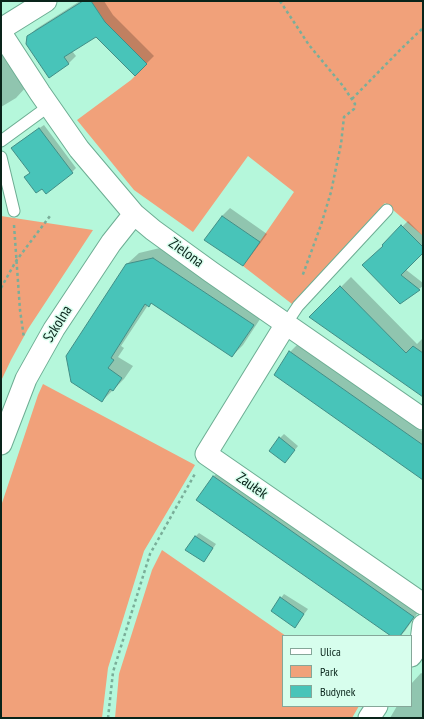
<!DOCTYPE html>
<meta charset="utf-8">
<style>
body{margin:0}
#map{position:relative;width:424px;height:719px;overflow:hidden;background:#b5f7db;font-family:"PT Sans Narrow",sans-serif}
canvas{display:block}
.frame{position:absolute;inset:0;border:2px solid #09241a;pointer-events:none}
.legend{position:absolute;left:282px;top:635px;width:130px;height:72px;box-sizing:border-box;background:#d7feed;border:1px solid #85a799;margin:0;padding:5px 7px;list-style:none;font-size:12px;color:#09241a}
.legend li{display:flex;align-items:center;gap:8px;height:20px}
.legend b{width:20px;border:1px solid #85a799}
</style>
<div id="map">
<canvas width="424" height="719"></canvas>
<div class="frame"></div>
<ul class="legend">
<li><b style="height:5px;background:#fff"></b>Ulica</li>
<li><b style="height:11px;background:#f1a17a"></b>Park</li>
<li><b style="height:11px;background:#48c4b9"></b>Budynek</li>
</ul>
</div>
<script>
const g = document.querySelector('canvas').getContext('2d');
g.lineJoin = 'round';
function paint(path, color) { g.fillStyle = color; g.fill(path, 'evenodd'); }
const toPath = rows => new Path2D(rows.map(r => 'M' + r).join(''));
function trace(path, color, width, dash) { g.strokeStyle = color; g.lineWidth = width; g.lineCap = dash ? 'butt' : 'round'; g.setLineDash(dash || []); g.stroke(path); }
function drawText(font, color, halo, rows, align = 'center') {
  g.font = font + ' "PT Sans Narrow",sans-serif'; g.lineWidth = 3; g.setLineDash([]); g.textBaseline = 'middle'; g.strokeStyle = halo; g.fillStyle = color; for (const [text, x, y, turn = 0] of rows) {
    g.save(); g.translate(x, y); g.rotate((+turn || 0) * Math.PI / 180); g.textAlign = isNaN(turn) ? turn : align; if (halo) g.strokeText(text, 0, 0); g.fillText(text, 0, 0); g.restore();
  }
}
paint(toPath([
 [91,1,423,1,423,236,385,203,292,304,243,266,294,192,248,156,193,232,134,190,77,120,131,80,147,64,105,22],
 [1,216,93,230,28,329,11,360,1,381],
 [43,384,195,465,144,551,108,668,102,718,1,718,1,506,38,395],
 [162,550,286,636,283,636,283,706,359,706,352,718,115,718,119,674,152,570]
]), '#f1a17a');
paint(toPath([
 [80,1,104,1,113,15,154,56,135,75,96,36,72,51,76,56,68,64,28,37,36,29],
 [1,50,27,86,16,98,1,107],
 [44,125,76,168,72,172,31,173,16,144],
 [230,208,267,234,250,257,243,265,222,216],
 [408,221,423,236,423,251,405,269,423,283,423,286,400,303,383,245],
 [164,247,264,313,243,345,232,356,151,303,148,305,121,346,124,348,118,357,133,366,124,379,102,401,127,264,139,253],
 [351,277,417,344,423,338,423,395,311,317],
 [298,344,423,432,423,478,290,352],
 [284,434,298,446,285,462,280,438],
 [222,468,421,608,405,631,400,636,393,636,198,499,214,476],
 [199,533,216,544,207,557,195,537],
 [284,594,308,609,295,626,281,598],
 [421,673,423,674,423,718,390,718,397,706,411,706,411,684]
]), '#0003');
const building = toPath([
 [83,1,91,1,105,22,147,64,135,76,96,37,64,57,69,64,49,78,26,44,27,36,83,1],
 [39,128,73,173,46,194,42,189,36,193,24,177,30,173,11,148,39,128],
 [222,216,260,242,243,266,204,240,222,216],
 [401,225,423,247,423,253,401,275,420,290,400,304,362,265,383,246,382,245,401,225],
 [153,258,254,325,232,357,151,303,149,307,145,304,111,358,114,360,108,368,122,378,113,391,110,389,102,402,71,382,66,356,126,264,153,258],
 [340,286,406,353,413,346,423,353,423,397,309,317,340,286],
 [289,351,423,445,423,480,274,375,289,351],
 [279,437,295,450,285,463,269,451,279,437],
 [213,476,414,617,400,636,391,636,196,500,213,476],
 [195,536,213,548,204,562,185,550,195,536],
 [280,597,304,614,295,628,271,611,280,597]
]);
paint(building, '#48c4b9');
trace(building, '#428e87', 1);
const service = toPath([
 [1,141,49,106],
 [1,157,14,211],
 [286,324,298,306,387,210]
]);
const minor = toPath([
 [1,29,46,1],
 [1,33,40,93,79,149,134,214,153,230,211,272,423,419],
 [286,324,206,454,423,604],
 [1,444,26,379,54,329,111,243,134,214],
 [411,656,421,641,423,625],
 [369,718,377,706]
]);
trace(service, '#6dad93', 13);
trace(minor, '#6dad93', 23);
trace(toPath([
 [280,1,309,45,343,86,355,104,354,109,344,117,341,144,331,192,321,225,302,277],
 [352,99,401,49,423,28],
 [14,225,20,310,24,338],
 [1,288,16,261,50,216],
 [108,718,113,672,150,554,196,472]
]), '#7aae99', 2.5, [3, 3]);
trace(service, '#fff', 11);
trace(minor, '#fff', 21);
drawText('15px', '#09241a', '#d7feed', [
 ["Zielona",186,253,36],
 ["Szkolna",58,324,-58],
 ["Zaułek",252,486,35]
]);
</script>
